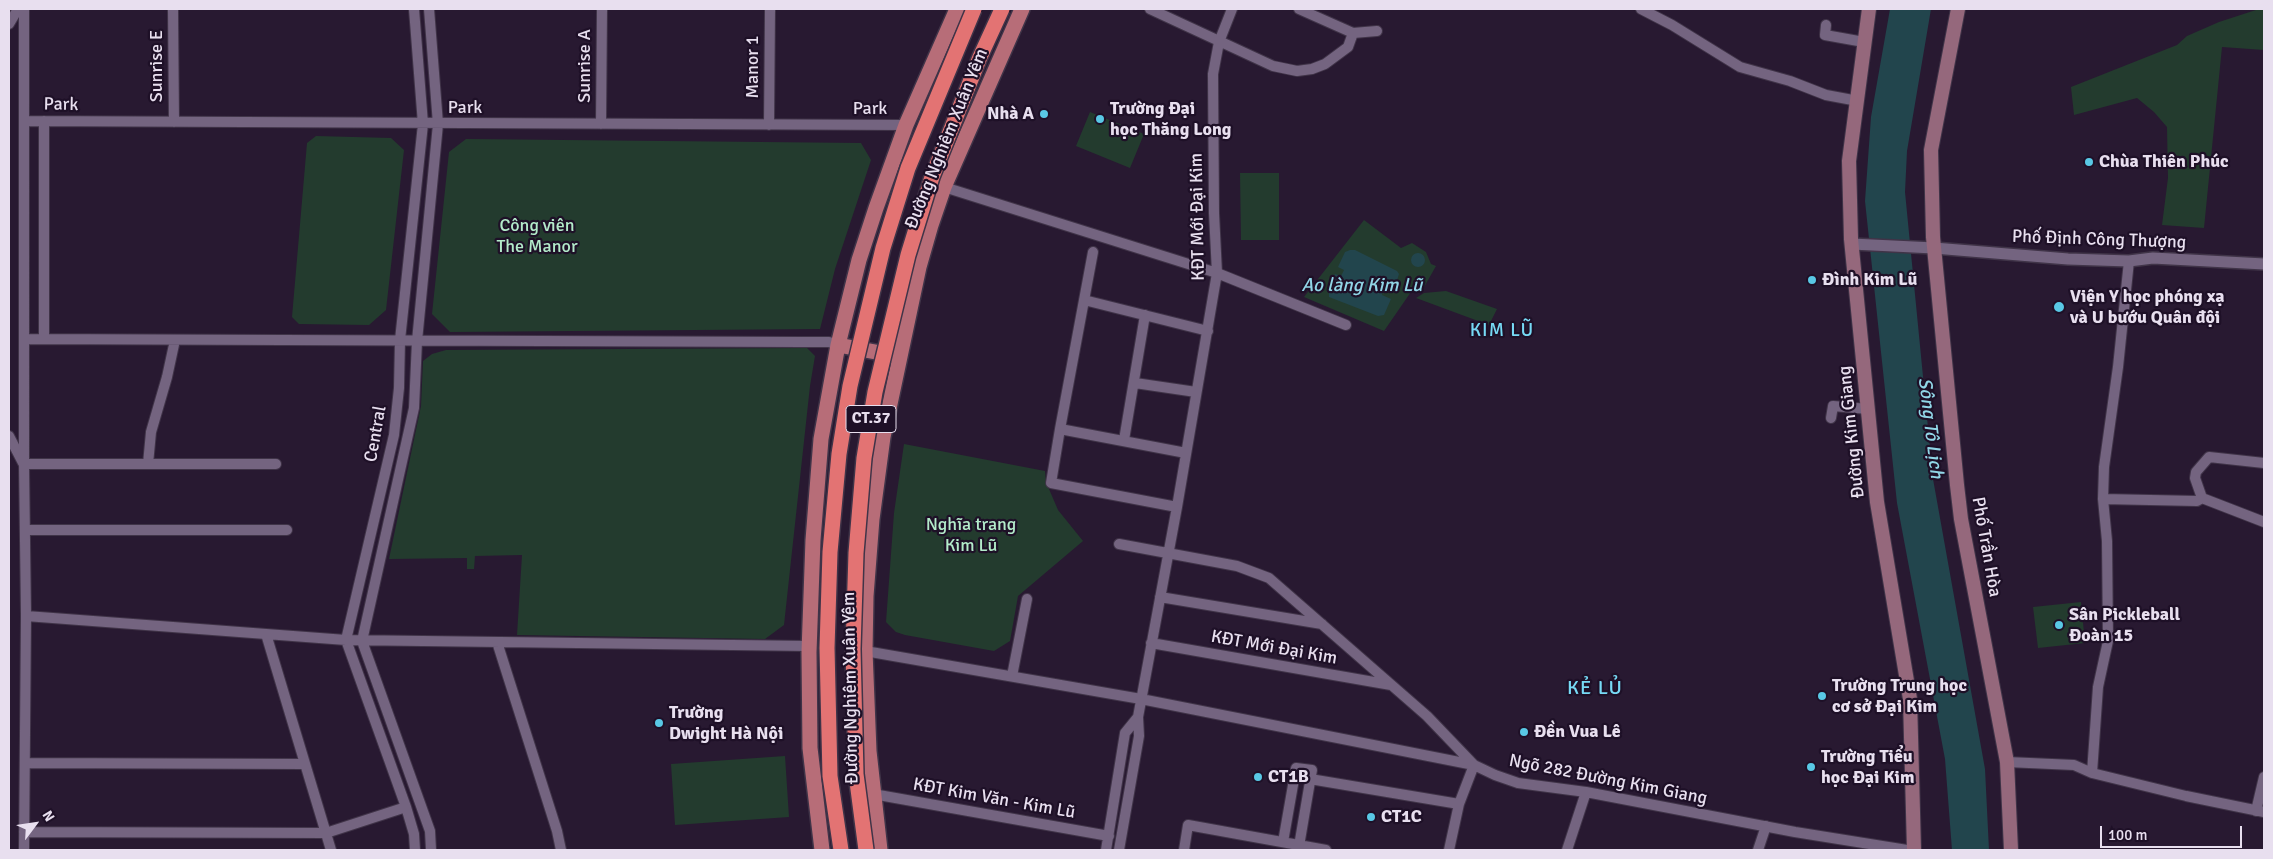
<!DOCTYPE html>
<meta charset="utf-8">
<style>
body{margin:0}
#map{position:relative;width:2273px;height:859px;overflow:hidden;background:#281931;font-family:Signika,sans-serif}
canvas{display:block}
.frame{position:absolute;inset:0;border:10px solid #e8dfef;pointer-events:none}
.north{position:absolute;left:10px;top:799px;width:50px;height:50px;-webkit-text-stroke:4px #1e1027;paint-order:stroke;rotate:59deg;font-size:14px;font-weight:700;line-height:20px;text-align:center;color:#e8dfef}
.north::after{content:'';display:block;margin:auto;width:18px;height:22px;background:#e8dfef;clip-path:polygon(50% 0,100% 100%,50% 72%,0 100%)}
.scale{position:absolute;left:2100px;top:826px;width:142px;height:22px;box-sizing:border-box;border:2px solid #e8dfef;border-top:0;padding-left:6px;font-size:15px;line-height:18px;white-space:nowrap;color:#e8dfef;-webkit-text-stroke:4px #1e1027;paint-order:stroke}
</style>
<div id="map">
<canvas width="2273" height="859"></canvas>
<div class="frame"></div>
<div class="north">N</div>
<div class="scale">100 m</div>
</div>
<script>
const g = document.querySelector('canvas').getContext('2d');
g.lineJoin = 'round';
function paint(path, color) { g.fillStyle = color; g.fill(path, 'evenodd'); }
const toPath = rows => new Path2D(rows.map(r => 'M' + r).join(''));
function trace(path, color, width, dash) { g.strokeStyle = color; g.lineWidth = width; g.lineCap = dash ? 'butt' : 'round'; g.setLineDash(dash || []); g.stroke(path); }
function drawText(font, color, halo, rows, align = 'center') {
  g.font = font + ' Signika,sans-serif'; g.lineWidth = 4.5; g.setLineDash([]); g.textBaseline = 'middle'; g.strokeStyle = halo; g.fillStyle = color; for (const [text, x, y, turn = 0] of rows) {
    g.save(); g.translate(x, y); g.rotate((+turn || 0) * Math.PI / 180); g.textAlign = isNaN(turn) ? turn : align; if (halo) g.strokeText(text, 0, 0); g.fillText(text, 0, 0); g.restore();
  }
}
paint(toPath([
 [2259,9,2264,9,2264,50,2222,47,2204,228,2162,225,2168,178,2167,127,2154,112,2137,98,2074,115,2071,87,2177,45,2187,36,2219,22],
 [1090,112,1144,134,1130,168,1076,146],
 [316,136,391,138,404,150,386,310,369,325,299,324,292,317,307,143],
 [466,139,861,143,871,160,835,269,820,329,450,332,432,314,449,152],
 [1240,173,1279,173,1279,240,1241,240],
 [1364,220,1401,248,1412,243,1426,252,1431,264,1436,266,1423,289,1413,289,1384,331,1304,297],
 [1446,291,1497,309,1489,325,1416,298,1424,293],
 [807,348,815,356,810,386,784,625,765,639,517,635,522,555,475,556,474,569,467,569,467,558,389,559,421,406,423,361,432,354,446,350],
 [904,444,1045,471,1046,482,1058,510,1083,541,1018,596,1010,641,994,651,905,635,896,632,886,622,894,513],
 [2081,602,2085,643,2038,648,2033,607],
 [785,756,789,817,675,825,671,764]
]), '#233b2e');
paint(toPath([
 [1890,9,1931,9,1907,151,1905,192,1933,479,1985,769,1989,850,1952,850,1945,759,1897,503,1865,201,1871,117],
 [1350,250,1355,250,1397,271,1399,274,1393,293,1383,290,1382,295,1391,299,1384,315,1378,316,1329,297,1329,289,1335,274,1341,276,1344,270,1338,267,1345,252],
 '1411 260a7 7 0 1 1 14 0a7 7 0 1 1-14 0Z'
]), '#22454d');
const minor = toPath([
 [173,9,174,122],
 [414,9,423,124,400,340,399,388,394,435,346,640,406,807,414,834,415,850],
 [429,9,438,124,417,341,414,408,362,641,430,831,431,850],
 [1150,9,1273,66,1297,71,1312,69,1325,64,1348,47,1353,33,1299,9],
 [1641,9,1672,25,1740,67,1790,81,1826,95,1858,101],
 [9,24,18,9],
 [1826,25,1825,35,1864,42],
 [1353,33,1377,31],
 [24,121,906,125],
 [44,121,44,339],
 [601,124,602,9],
 [769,125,770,9],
 [944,187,1217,273,1346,325],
 [1093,252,1060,429,1186,453],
 [1084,300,1208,331],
 [24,339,802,342,829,342,838,345],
 [1135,383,1196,392],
 [1831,418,1833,406,1868,409],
 [1060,429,1051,483,1177,507],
 [9,436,23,463],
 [1124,440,1145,315],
 [24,464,276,464],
 [148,464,151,432,167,377,175,340],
 [2202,498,2195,478,2196,472,2209,457,2264,463],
 [2103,499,2197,501,2202,498,2264,522],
 [25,530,287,530],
 [1119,544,1237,566,1269,578,1427,716,1474,765,1495,775,1518,783,1586,792,1795,832,1907,850],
 [1160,597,1322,624],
 [26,616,346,640,809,646],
 [266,634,331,850],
 [497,642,557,831,561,850],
 [1151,643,1391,685],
 [865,651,1141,699,1474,765],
 [1012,676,1027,599],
 [2007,762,2074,765,2092,773,2186,796,2264,812],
 [25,763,305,764],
 [2092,773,2098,687,2108,641,2107,541,2103,499,2104,467,2118,367,2129,261],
 [1310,779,1459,804],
 [873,794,1109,836],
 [2256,811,2264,777],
 [24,832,326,833,406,807],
 [1283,842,1296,768,1312,770,1299,846],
 [24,850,26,616,24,464,24,9],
 [1106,850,1125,733,1138,717],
 [1119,850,1139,736,1138,717,1177,507,1217,273,1214,213,1213,74,1219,42,1232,9],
 [1184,850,1188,825,1326,850],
 [1449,850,1459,804,1474,765],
 [1567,850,1586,792],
 [1758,850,1766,826]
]);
const tertiary = toPath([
 [1852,244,1934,248,2068,259,2129,261,2153,258,2264,264]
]);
const secondary = toPath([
 [1869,9,1849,161,1851,239,1877,502,1910,699,1914,850],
 [1958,9,1931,150,1933,237,1957,485,1961,519,2007,762,2011,850]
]);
const primary = toPath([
 [838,345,897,356],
 [822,850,810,748,809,652,813,540,821,439,838,345,859,260,876,208,906,125,957,9],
 [880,850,869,751,865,651,866,596,872,519,883,437,919,267,931,225,944,187,1022,9]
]);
trace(minor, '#403448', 12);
trace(tertiary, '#403448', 14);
trace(secondary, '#403448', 16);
trace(primary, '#403448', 18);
trace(minor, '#746480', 10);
trace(tertiary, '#746480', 11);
trace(secondary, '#95687c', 14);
trace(primary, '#b76d78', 15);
const motorwayBridge = toPath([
 [841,850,830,776,827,648,830,552,839,454,850,386,883,248,908,168,974,9],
 [866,850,856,774,853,649,856,553,864,458,875,392,908,255,932,177,980,57,1002,9]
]);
trace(motorwayBridge, '#403448', 18, []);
trace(motorwayBridge, '#e37373', 15);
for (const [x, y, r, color] of [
 [1044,114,5,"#59c8e5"],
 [1100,119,5,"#59c8e5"],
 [2089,162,5,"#59c8e5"],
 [1812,280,5,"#59c8e5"],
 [2059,307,6,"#59c8e5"],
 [2059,625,5,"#59c8e5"],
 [1822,696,5,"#59c8e5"],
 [659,723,5,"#59c8e5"],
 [1524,732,5,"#59c8e5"],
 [1811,767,5,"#59c8e5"],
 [1258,777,5,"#59c8e5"],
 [1371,817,5,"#59c8e5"]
]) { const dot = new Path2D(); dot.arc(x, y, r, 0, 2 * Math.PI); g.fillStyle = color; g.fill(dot); trace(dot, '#1e1027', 2); }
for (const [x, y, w] of [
 [871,419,50]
]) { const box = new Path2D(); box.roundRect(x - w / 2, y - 13.5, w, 27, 4); g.fillStyle = '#1e1027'; g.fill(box); trace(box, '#e8dfef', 1); }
drawText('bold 16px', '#e8dfef', null, [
 ["CT.37",871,419]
]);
drawText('18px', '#e8dfef', '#1e1027', [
 ["Sunrise E",157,66,-90],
 ["Sunrise A",585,66,-90],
 ["Manor 1",753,67,-90],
 ["Park",61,105,1],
 ["Park",465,108],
 ["Park",870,109],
 ["Đường Nghiêm Xuân Yêm",947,139,-68],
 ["KĐT Mới Đại Kim",1198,217,-91],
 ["Phố Định Công Thượng",2099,240,2],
 ["Đường Kim Giang",1852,432,-96],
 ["Central",376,434,-80],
 ["Phố Trần Hòa",1986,547,80],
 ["KĐT Mới Đại Kim",1274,648,10],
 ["Đường Nghiêm Xuân Yêm",851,688,-91],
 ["Ngõ 282 Đường Kim Giang",1608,780,11],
 ["KĐT Kim Văn - Kim Lũ",994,799,10]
]);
drawText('bold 18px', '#e8dfef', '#1e1027', [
 ["Trường Đại",1110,109],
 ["học Thăng Long",1110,130],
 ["Nhà A",1034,114,"right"],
 ["Chùa Thiên Phúc",2099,162],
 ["Đình Kim Lũ",1822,280],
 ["Viện Y học phóng xạ",2070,297],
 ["và U bướu Quân đội",2070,318],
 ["Sân Pickleball",2069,615],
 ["Đoàn 15",2069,636],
 ["Trường Trung học",1832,686],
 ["cơ sở Đại Kim",1832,707],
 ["Trường",669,713],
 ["Dwight Hà Nội",669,734],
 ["Đền Vua Lê",1534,732],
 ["Trường Tiểu",1821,757],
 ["học Đại Kim",1821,778],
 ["CT1B",1268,777],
 ["CT1C",1381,817]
], 'left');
drawText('18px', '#b3ebca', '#1e1027', [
 ["Công viên",537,226],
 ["The Manor",537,247],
 ["Nghĩa trang",971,525],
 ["Kim Lũ",971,546]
]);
drawText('italic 19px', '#91d6e7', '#1e1027', [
 ["Ao làng Kim Lũ",1362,286],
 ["Sông Tô Lịch",1930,428,83]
]);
g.letterSpacing = '1px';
drawText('19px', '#77daf5', '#1e1027', [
 ["KIM LŨ",1502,331]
]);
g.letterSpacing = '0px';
g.letterSpacing = '1px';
drawText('20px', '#77daf5', '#1e1027', [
 ["KẺ LỦ",1595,689]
]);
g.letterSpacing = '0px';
</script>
